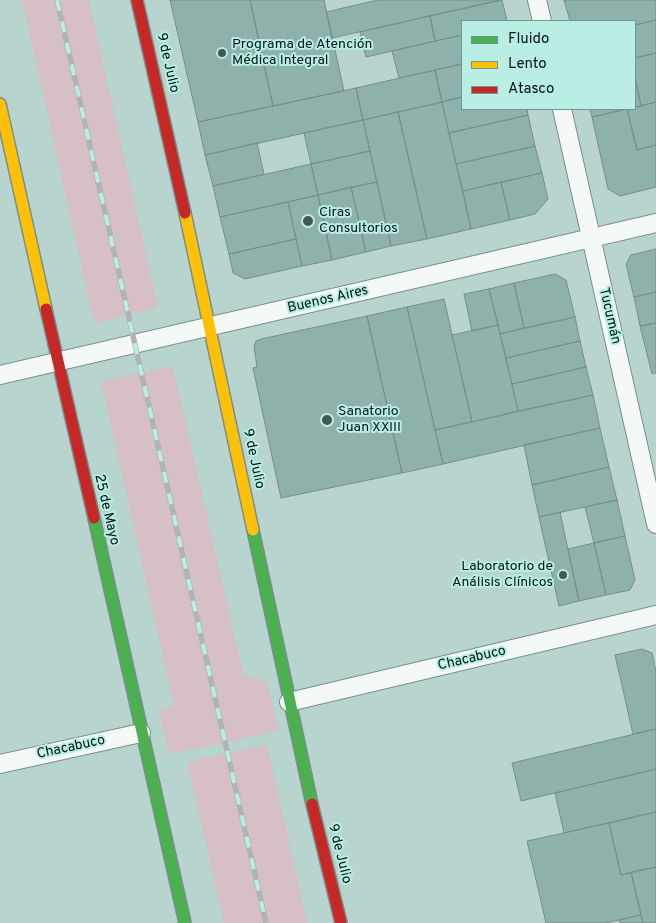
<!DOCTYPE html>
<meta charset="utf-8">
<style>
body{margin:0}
#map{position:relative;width:656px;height:923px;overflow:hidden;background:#b8d4cf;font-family:Overpass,sans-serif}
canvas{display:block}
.legend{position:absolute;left:461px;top:20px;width:175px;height:90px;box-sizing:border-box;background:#b8eee4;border:1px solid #6f9890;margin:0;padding:6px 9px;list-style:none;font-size:15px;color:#021612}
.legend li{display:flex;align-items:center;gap:10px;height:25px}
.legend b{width:25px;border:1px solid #6f9890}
</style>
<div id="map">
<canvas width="656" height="923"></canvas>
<ul class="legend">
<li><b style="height:6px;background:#4caf50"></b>Fluido</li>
<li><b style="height:6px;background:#ffc107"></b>Lento</li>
<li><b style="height:6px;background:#c62828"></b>Atasco</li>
</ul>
</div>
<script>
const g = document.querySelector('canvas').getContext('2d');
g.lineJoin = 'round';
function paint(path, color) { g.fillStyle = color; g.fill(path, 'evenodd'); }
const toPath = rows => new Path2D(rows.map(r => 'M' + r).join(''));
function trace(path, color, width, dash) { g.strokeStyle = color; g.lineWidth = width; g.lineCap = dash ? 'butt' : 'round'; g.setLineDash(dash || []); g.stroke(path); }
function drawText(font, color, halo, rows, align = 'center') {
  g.font = font + ' Overpass,sans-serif'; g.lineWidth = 4; g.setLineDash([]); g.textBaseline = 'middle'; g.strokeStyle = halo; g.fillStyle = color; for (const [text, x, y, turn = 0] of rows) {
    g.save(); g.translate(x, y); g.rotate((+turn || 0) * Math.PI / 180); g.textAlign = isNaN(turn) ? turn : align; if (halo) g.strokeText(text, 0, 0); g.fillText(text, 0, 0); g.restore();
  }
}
paint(toPath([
 [22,0,89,0,158,308,94,323],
 [173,366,243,674,268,683,279,731,169,754,159,710,174,706,101,381],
 [267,744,307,923,224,923,187,762]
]), '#d6c0c6');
const building = toPath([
 [170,0,250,0,273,106,198,122,170,0],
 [250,0,324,0,344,91,273,106,250,0],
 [378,0,500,0,332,38,326,12,378,0],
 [502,0,507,21,462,21,462,35,435,41,430,16,502,0],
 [564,0,656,0,656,20,635,25,635,21,570,21,564,0],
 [430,16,435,41,366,57,360,32,430,16],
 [656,20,656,53,635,58,635,25,656,20],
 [462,35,462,64,399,78,392,51,462,35],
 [656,53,656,102,641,106,635,77,635,58,656,53],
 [462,64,462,97,442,102,435,70,462,64],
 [435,70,442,102,363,120,356,88,435,70],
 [635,77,641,106,635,107,635,77],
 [356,88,363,120,205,155,198,122,356,88],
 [462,97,462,109,527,109,528,115,449,133,442,102,462,97],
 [442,102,471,229,427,239,398,112,442,102],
 [656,102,656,145,637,150,627,109,635,109,635,107,656,102],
 [590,109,628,109,592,117,590,109],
 [627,109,637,150,656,145,656,187,620,196,608,189,592,117,627,109],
 [398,112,427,239,391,246,363,120,398,112],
 [528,115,535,146,456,164,449,133,528,115],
 [363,120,370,151,311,164,304,133,363,120],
 [257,143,264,174,213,186,205,155,257,143],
 [535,146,542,173,463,191,456,164,535,146],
 [370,151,377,182,318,195,311,164,370,151],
 [311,164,318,195,220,217,213,186,311,164],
 [542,173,548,199,535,214,510,220,501,182,542,173],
 [377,182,391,246,366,252,351,187,377,182],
 [501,182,510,220,471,229,463,191,501,182],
 [351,187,366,252,332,260,318,195,351,187],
 [318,195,332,260,302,266,288,202,318,195],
 [288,202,296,239,229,254,220,217,288,202],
 [296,239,302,266,245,279,233,273,229,254,296,239],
 [656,249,656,292,634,297,626,264,631,255,656,249],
 [555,274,566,280,575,317,524,328,514,283,555,274],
 [514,283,524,328,500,334,489,289,514,283],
 [489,289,498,325,472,331,464,294,489,289],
 [656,292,656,323,640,326,634,297,656,292],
 [444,299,472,422,435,430,407,307,444,299],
 [407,307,443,464,402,473,367,316,407,307],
 [367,316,402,473,281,498,253,368,257,367,254,346,256,341,261,339,367,316],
 [575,317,580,341,506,358,500,334,575,317],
 [656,323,656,373,652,374,640,326,656,323],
 [498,325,518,411,472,422,452,335,498,325],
 [580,341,586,367,512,384,506,358,580,341],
 [586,367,593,395,518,411,512,384,586,367],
 [593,395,600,428,443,464,435,430,593,395],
 [600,428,609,467,532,485,524,445,600,428],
 [609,467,617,500,539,517,532,485,609,467],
 [617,500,625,536,594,543,585,507,617,500],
 [560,512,579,601,559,606,539,517,560,512],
 [625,536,635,580,630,590,606,595,594,543,625,536],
 [594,543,606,595,579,601,568,549,594,543],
 [642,649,652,653,656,672,656,729,633,734,615,655,642,649],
 [656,729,656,769,521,801,512,763,656,729],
 [656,769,656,812,564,833,555,793,656,769],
 [656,812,656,867,621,875,609,823,656,812],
 [609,823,621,875,631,872,641,915,606,923,546,923,527,841,609,823],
 [656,867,656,923,643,923,631,872,656,867],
 [641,915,643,923,620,923,619,920,641,915]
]);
paint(building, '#8eb1ab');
trace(building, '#788e8b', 1);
const street = toPath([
 [537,0,542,21],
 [562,109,656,524],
 [0,375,656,223],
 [289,702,656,615],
 [0,764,141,733]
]);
const fast = toPath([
 [94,518,185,923],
 [253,530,312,804]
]);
const slow = toPath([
 [0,104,46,309],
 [185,213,253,530]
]);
const jam = toPath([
 [137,0,185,213],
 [46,309,94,518],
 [312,804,341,923]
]);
trace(street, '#798f8c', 20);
trace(fast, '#798f8c', 14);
trace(slow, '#798f8c', 14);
trace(jam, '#798f8c', 14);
trace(street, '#f4f9f8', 18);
trace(fast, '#4caf50', 11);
trace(slow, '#ffc107', 11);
trace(jam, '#c62828', 11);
const rail = toPath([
 [57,0,266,923]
]);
trace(rail, '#afb5b5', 5.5);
trace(rail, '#b8eee4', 4, [11]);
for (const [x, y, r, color] of [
 [222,53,5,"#425854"],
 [308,221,6,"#425854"],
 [327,420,6,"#425854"],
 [563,575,5,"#425854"]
]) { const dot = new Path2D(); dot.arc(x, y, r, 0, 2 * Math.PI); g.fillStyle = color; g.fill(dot); trace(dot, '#b8eee4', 2); }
drawText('14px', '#021612', '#b8eee4', [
 ["Programa de Atención",232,45],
 ["Médica Integral",232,61],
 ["Ciras",319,213],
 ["Consultorios",319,229],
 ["Sanatorio",338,412],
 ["Juan XXIII",338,428],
 ["Laboratorio de",553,567,"right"],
 ["Análisis Clínicos",553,583,"right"]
], 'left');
drawText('14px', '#021612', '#b8eee4', [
 ["9 de Julio",167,63,77],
 ["Buenos Aires",328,300,-13],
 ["Tucumán",609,316,77],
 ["9 de Julio",253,459,78],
 ["25 de Mayo",106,510,77],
 ["Chacabuco",472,659,-13],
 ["Chacabuco",71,748,-12],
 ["9 de Julio",339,854,76]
]);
</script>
